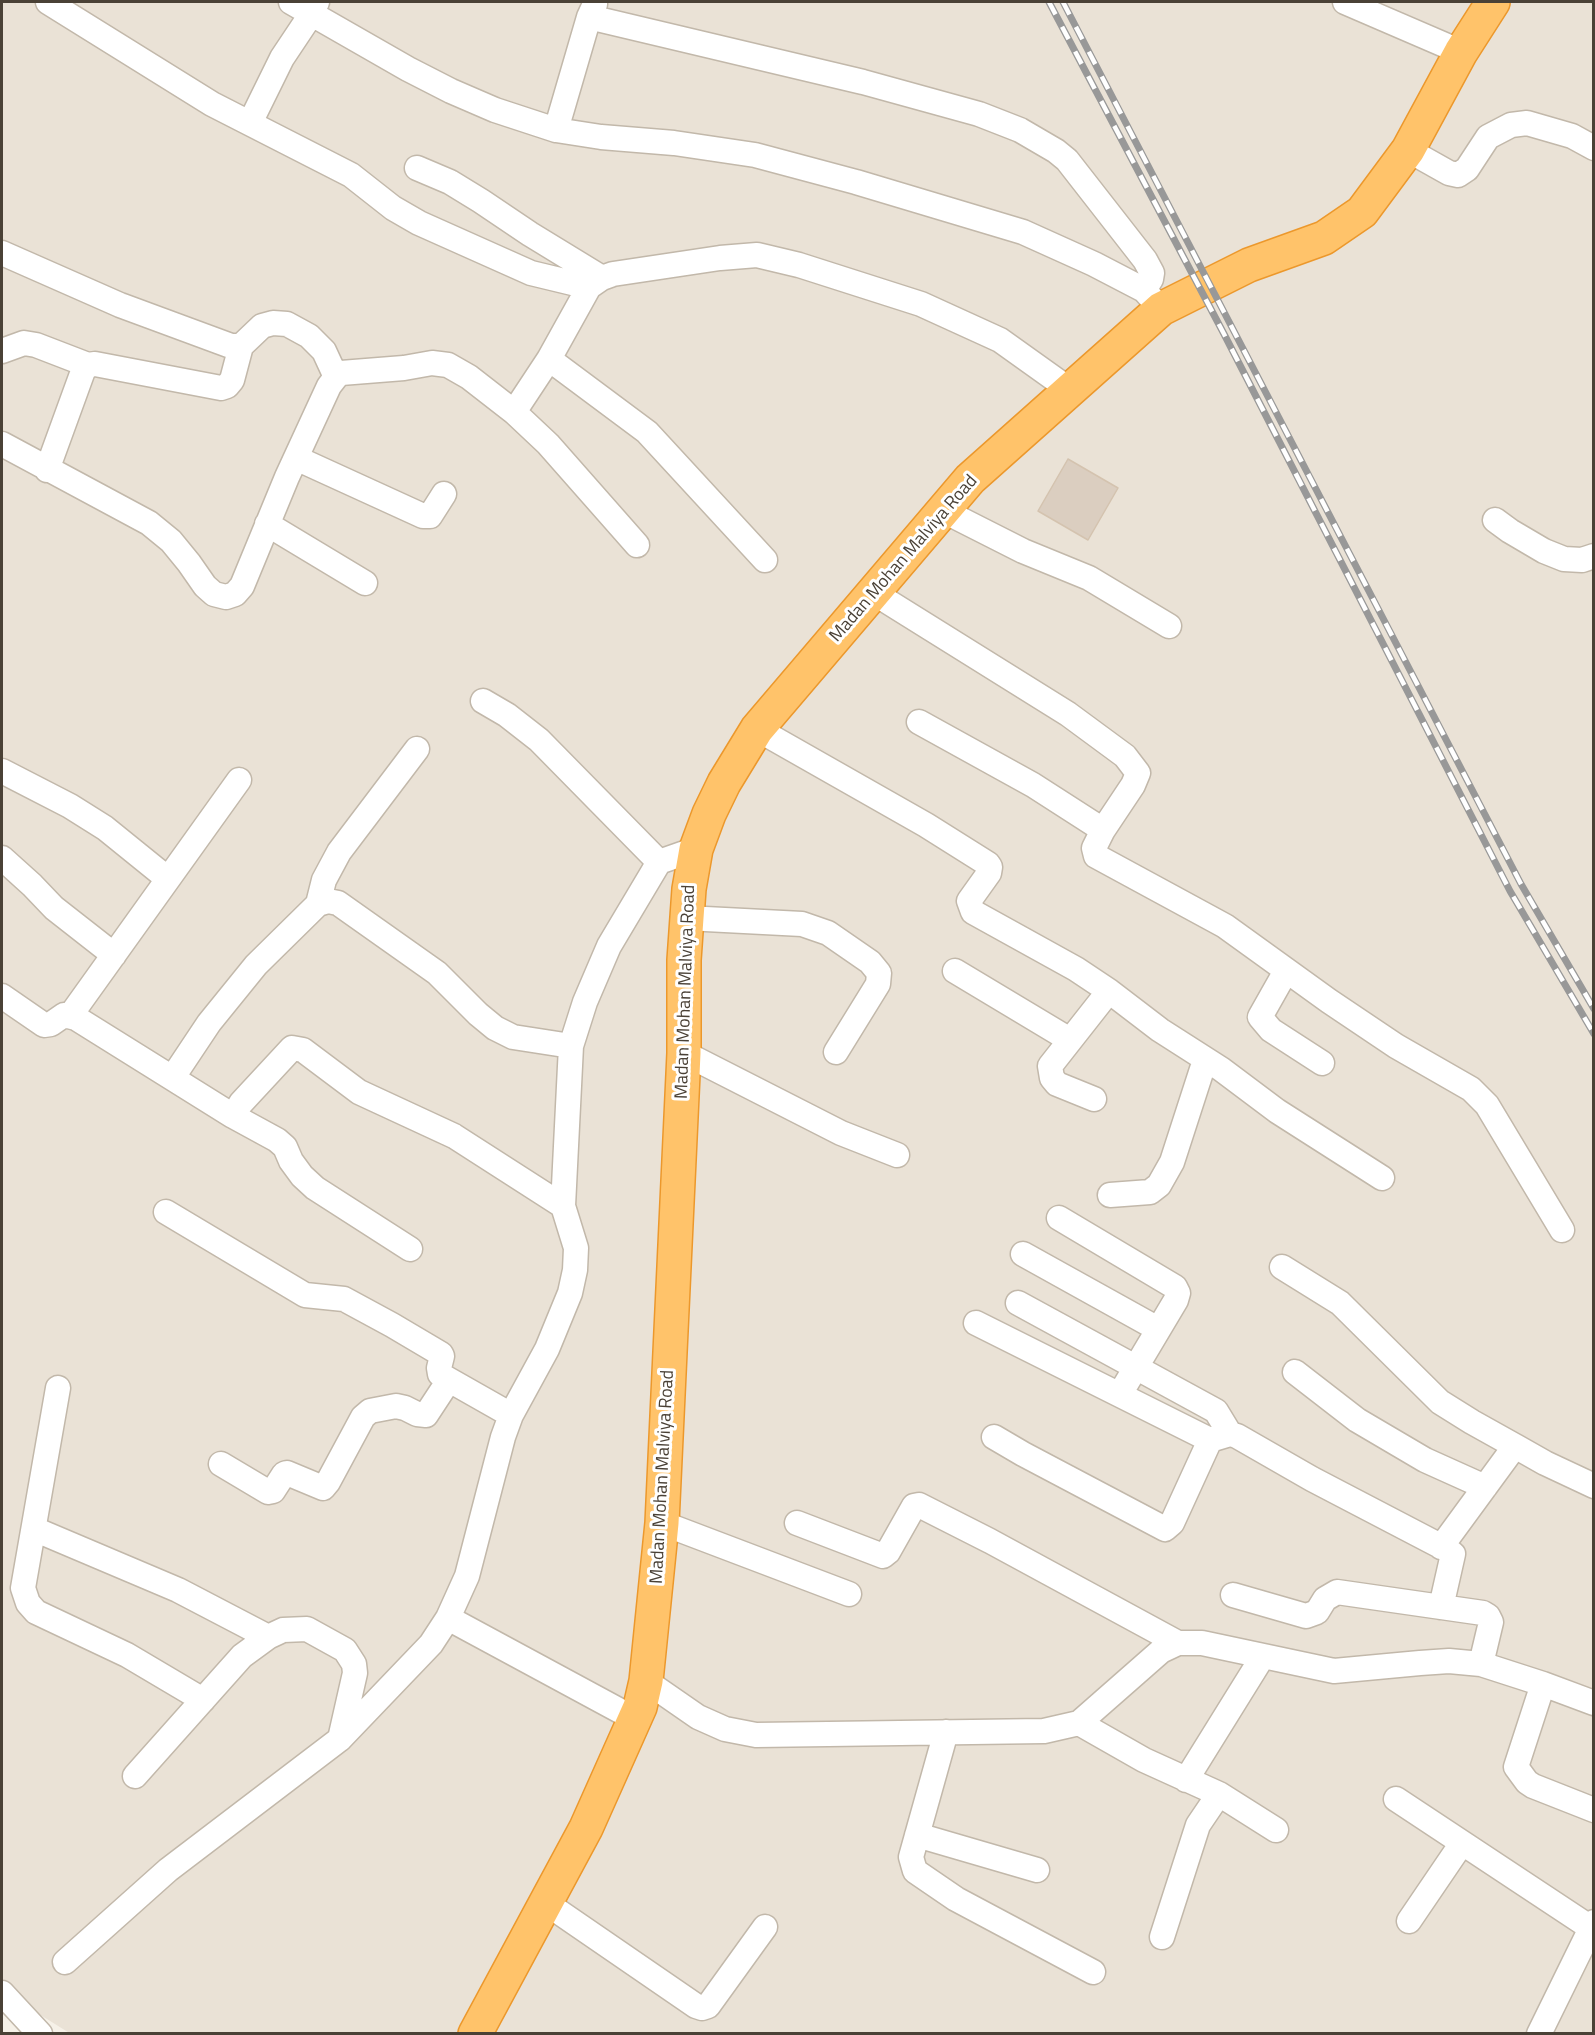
<!DOCTYPE html>
<style>
body{margin:0}
#map{position:relative;width:1595px;height:2035px;overflow:hidden;background:#f6f1e8;font-family:"Titillium Web",sans-serif}
canvas{display:block}
.frame{position:absolute;inset:0;border:3px solid #4a4136;pointer-events:none}
</style>
<div id="map">
<canvas width="1595" height="2035"></canvas>
<div class="frame"></div>
</div>
<script>
const g = document.querySelector('canvas').getContext('2d');
g.lineJoin = 'round';
function paint(path, color) { g.fillStyle = color; g.fill(path, 'evenodd'); }
const toPath = rows => new Path2D(rows.map(r => 'M' + r).join(''));
function trace(path, color, width, dash) { g.strokeStyle = color; g.lineWidth = width; g.lineCap = dash ? 'butt' : 'round'; g.setLineDash(dash || []); g.stroke(path); }
function drawText(font, color, halo, rows, align = 'center') {
  g.font = font + ' "Titillium Web",sans-serif'; g.lineWidth = 6; g.setLineDash([]); g.textBaseline = 'middle'; g.strokeStyle = halo; g.fillStyle = color; for (const [text, x, y, turn = 0] of rows) {
    g.save(); g.translate(x, y); g.rotate((+turn || 0) * Math.PI / 180); g.textAlign = isNaN(turn) ? turn : align; if (halo) g.strokeText(text, 0, 0); g.fillText(text, 0, 0); g.restore();
  }
}
paint(toPath([
 [2,2,1593,2,1593,2033,71,2034,2,1991]
]), '#eae2d6');
const building = toPath([
 [1068,459,1118,488,1088,540,1038,511,1068,459]
]);
paint(building, '#dbcec0');
trace(building, '#d4c3af', 1.5);
const minor = toPath([
 [48,2,212,104,351,175,393,208,419,223,531,273,589,287],
 [291,2,408,69,451,91,495,110,556,130,601,137,674,143,755,155,856,182,1023,232,1094,264,1144,290,1161,309],
 [1345,2,1461,52],
 [589,17,863,82,979,114,1020,130,1056,151,1067,160,1145,260,1152,273,1151,279,1144,290],
 [250,123,282,58,312,13,317,2],
 [556,130,589,17,595,4],
 [1408,150,1449,173,1458,175,1467,169,1488,137,1511,125,1527,123,1572,136,1594,148],
 [417,168,450,182,481,201,530,234,602,278],
 [2,253,120,305,231,346,241,346,262,326,273,323,287,324,309,336,324,351,336,377],
 [2,351,24,343,36,345,88,365],
 [549,359,647,432,765,560],
 [514,412,549,359,589,287,602,278,613,274,720,258,757,255,799,265,921,304,1000,340,1070,390],
 [2,444,149,523,171,541,189,563,205,586,214,594,226,597,235,594,242,586,287,477,329,386,336,377,341,373,404,368,432,363,448,365,469,377,514,412,548,444,637,545],
 [296,458,423,516,430,516,444,494],
 [47,470,83,371,88,365,95,364,221,388,227,386,232,380,241,346],
 [944,511,1023,551,1089,578,1169,626],
 [1495,520,1510,531,1544,551,1564,559,1582,560,1594,556],
 [267,524,365,583],
 [874,593,1068,714,1125,756,1138,773,1133,785,1103,830,1094,848,1096,856,1225,926,1329,1001,1396,1046,1471,1089,1487,1105,1562,1230],
 [483,701,507,715,539,740,659,862],
 [919,722,1033,785,1103,830],
 [757,729,926,825,988,864,990,867,989,873,969,901,973,912,1076,969,1109,991,1160,1030,1221,1069,1277,1111,1382,1178],
 [2,771,70,806,105,828,168,879],
 [2,858,32,885,54,908,114,955],
 [318,904,324,880,339,852,417,749],
 [686,918,802,924,828,933,870,962,879,973,878,984,836,1052],
 [955,971,1070,1040],
 [1286,971,1260,1017,1271,1030,1322,1063],
 [2,996,44,1025,51,1024,64,1015,76,1018,233,1116,241,1103,292,1048,303,1050,359,1092,454,1136,563,1206],
 [70,1016,239,780],
 [684,1053,841,1133,897,1155],
 [173,1077,209,1023,256,965,318,904,328,901,338,903,437,973,478,1014,495,1028,513,1037,571,1046],
 [1094,1099,1057,1084,1052,1078,1050,1066,1109,991],
 [233,1116,277,1140,285,1147,291,1161,302,1176,315,1188,410,1249],
 [1110,1195,1150,1192,1159,1185,1172,1162,1205,1060],
 [166,1212,305,1295,344,1299,392,1325,441,1354,442,1356,439,1368,440,1374,444,1377,511,1415],
 [1059,1218,1175,1287,1178,1293,1176,1300,1120,1394],
 [1023,1254,1158,1329],
 [1282,1267,1340,1303,1440,1402,1472,1422,1515,1446,1441,1547],
 [1018,1303,1216,1411,1230,1434],
 [976,1323,1210,1440,1230,1434,1237,1436,1312,1479,1448,1550,1453,1554,1441,1607],
 [1295,1372,1357,1420,1425,1460,1485,1487],
 [58,1388,23,1588,28,1603,36,1612,127,1655,203,1700],
 [994,1437,1023,1454,1165,1529,1172,1523,1210,1440],
 [1515,1446,1545,1463,1594,1486],
 [221,1464,268,1492,273,1491,284,1474,287,1473,323,1488,328,1482,363,1417,370,1411,396,1406,405,1408,417,1414,426,1415,449,1380],
 [662,1523,849,1594],
 [797,1523,883,1556,888,1552,914,1506,919,1505,990,1541,1178,1643],
 [34,1529,178,1590,268,1637],
 [1233,1595,1306,1616,1317,1612,1325,1599,1337,1592,1483,1613,1488,1616,1491,1622,1481,1664],
 [448,1618,635,1719],
 [646,1681,698,1717,725,1729,756,1735,1044,1731,1079,1723,1161,1651,1178,1643,1202,1643,1334,1671,1420,1663,1449,1661,1481,1664,1543,1684,1594,1703],
 [1543,1684,1516,1767,1527,1782,1533,1786,1594,1810],
 [1079,1723,1144,1760,1219,1794,1276,1830],
 [946,1732,911,1857,915,1871,956,1899,1093,1972],
 [135,1776,242,1656,268,1637,283,1630,307,1629,345,1650,354,1664,355,1673,340,1739],
 [1186,1780,1263,1656],
 [1396,1799,1591,1928],
 [917,1835,1037,1870],
 [546,1903,696,2006,702,2008,708,2006,765,1927],
 [1409,1921,1462,1843],
 [1162,1937,1198,1825,1219,1794],
 [65,1962,168,1870,340,1739,431,1644,448,1618,467,1576,503,1437,511,1415,547,1349,570,1293,575,1270,576,1248,563,1206,571,1046,585,1002,609,946,659,862,696,849],
 [2,1993,40,2034],
 [1539,2034,1594,1922]
]);
const highway = toPath([
 [475,2034,586,1828,640,1707,646,1681,662,1523,684,1053,684,960,689,889,696,849,709,814,724,783,757,729,970,479,1161,309,1249,265,1324,238,1362,212,1408,150,1461,52,1493,2]
]);
trace(minor, '#c2b8aa', 27);
trace(highway, '#ec982c', 36);
trace(minor, '#fff', 24);
trace(highway, '#ffc36a', 33);
const rail = toPath([
 [1049,2,1224,334,1510,891,1594,1034],
 [1063,2,1521,884,1594,1009]
]);
trace(rail, '#989898', 7);
trace(rail, '#fff', 4.5, [14]);
drawText('18px', '#4a4136', '#fff', [
 ["Madan Mohan Malviya Road",904,559,-49],
 ["Madan Mohan Malviya Road",686,992,-88],
 ["Madan Mohan Malviya Road",663,1477,-87]
]);
</script>
